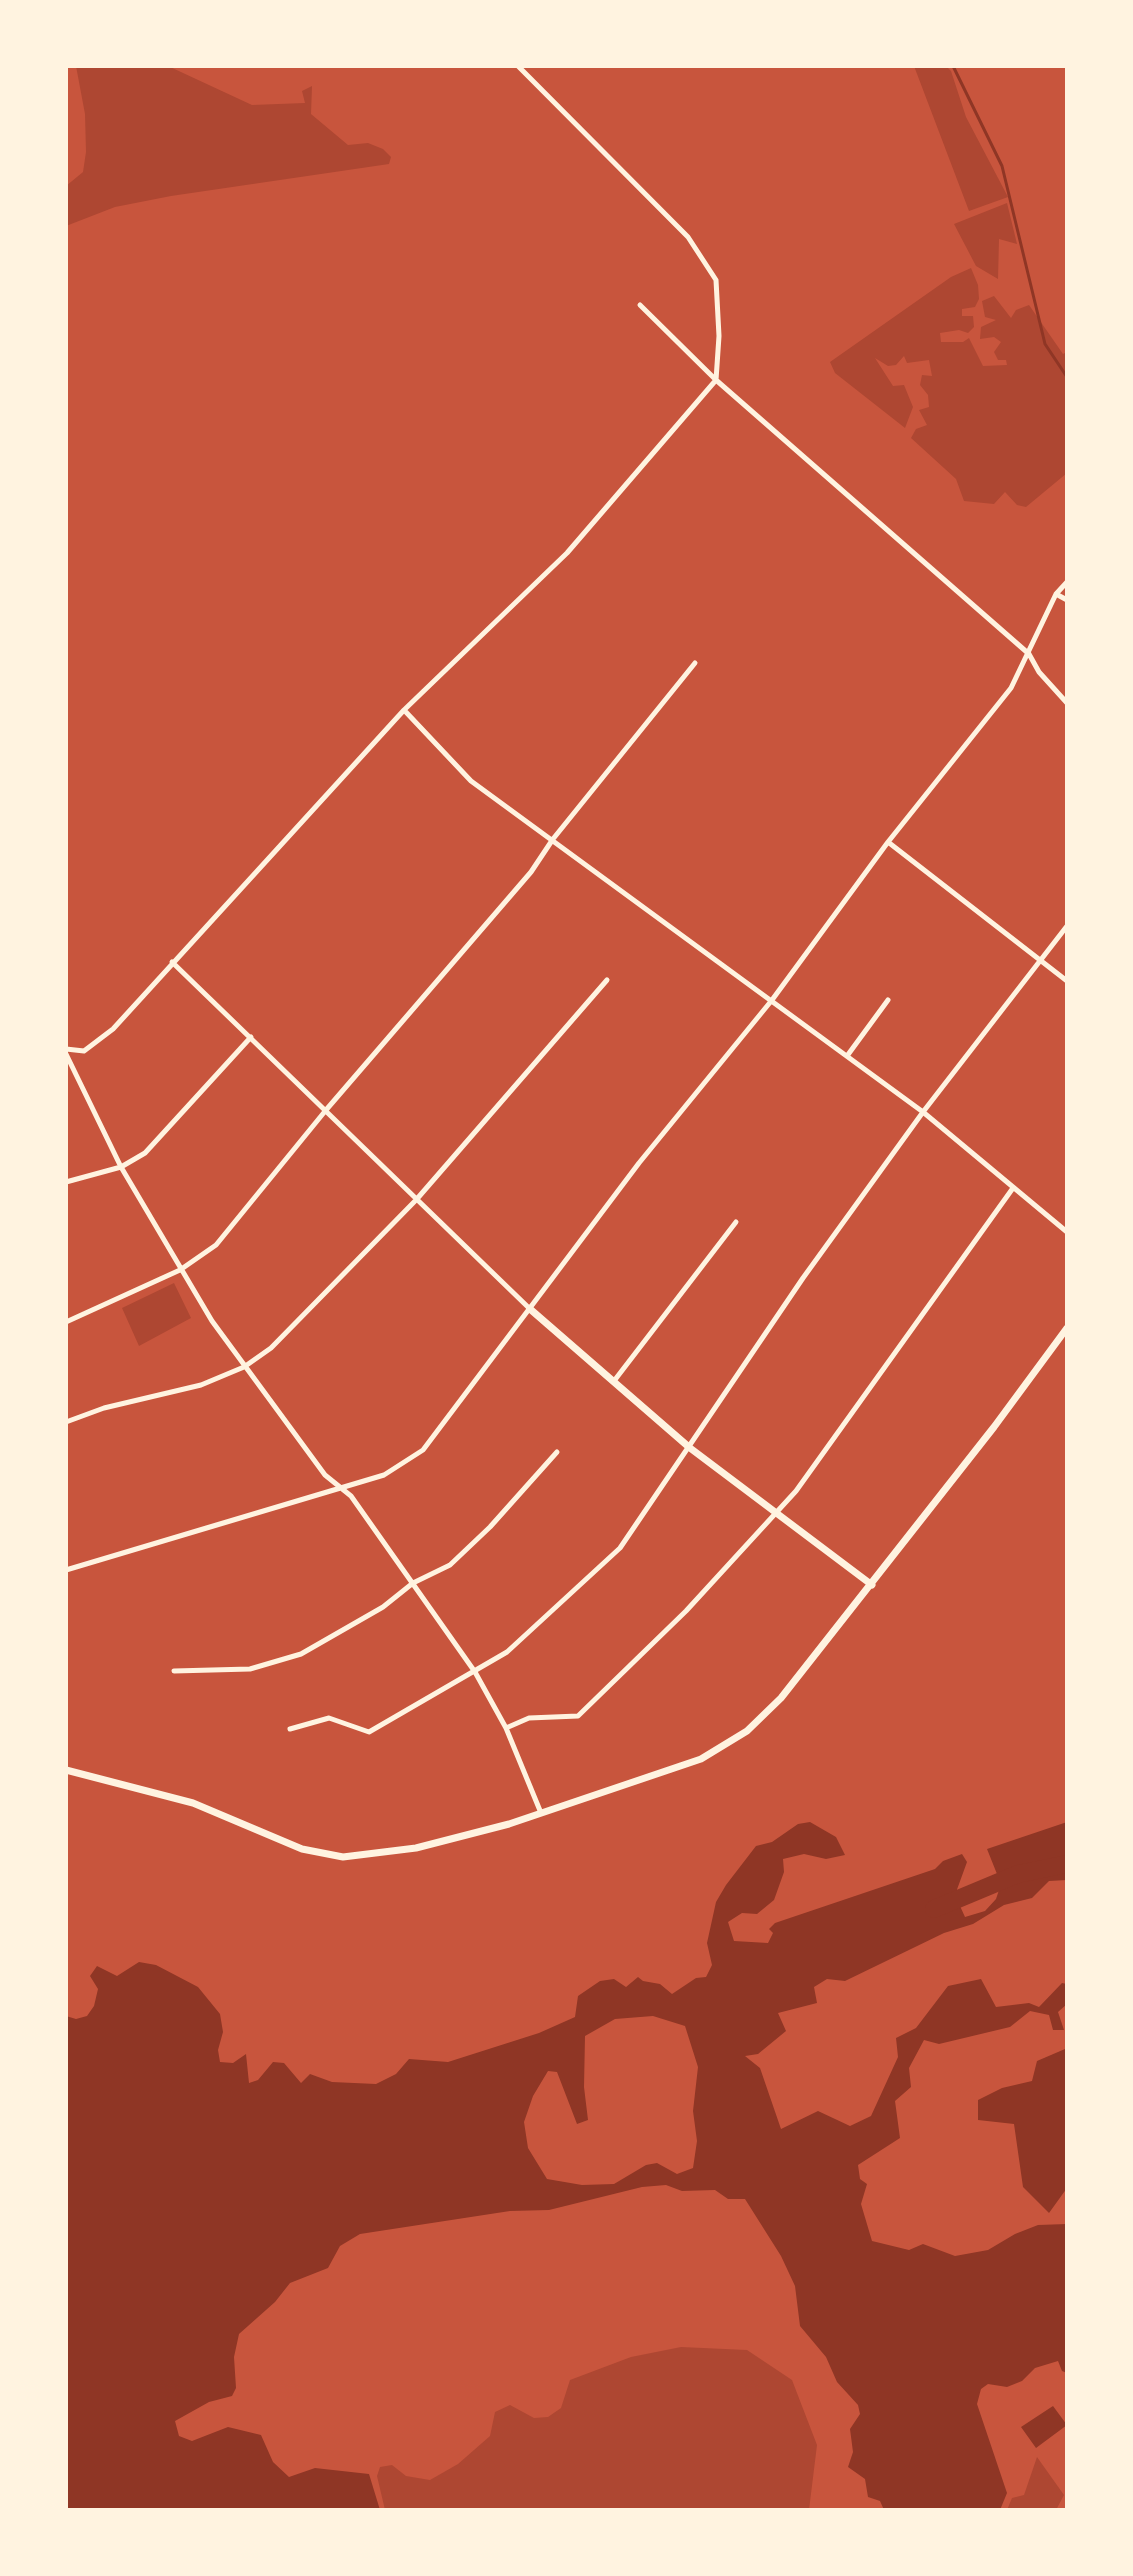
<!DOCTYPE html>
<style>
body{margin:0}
#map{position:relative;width:1133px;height:2576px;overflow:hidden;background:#c8553d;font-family:Inter,sans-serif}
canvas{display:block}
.frame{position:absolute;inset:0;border:68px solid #fff3e0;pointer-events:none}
</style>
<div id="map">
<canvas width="1133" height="2576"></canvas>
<div class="frame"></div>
</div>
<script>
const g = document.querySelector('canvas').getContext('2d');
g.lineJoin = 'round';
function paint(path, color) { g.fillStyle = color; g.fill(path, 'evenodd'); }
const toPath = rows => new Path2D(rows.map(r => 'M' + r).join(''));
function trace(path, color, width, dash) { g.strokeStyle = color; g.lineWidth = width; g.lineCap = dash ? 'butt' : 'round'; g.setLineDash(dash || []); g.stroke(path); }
paint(toPath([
 [76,66,168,66,252,105,305,103,302,91,312,86,311,114,348,145,368,143,383,149,391,157,389,164,171,196,115,207,66,226,66,186,83,172,86,152,85,114],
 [914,66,946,66,951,71,966,117,1008,197,969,211],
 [1007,203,1017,244,999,239,998,279,976,266,954,224],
 [971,268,978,285,979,299,975,307,962,309,962,316,973,316,974,327,968,333,959,330,940,333,941,342,963,342,969,338,983,366,1007,365,1006,360,998,360,994,352,1001,342,994,337,980,339,981,327,996,320,985,317,982,301,994,296,1011,318,1016,310,1029,305,1063,354,1067,352,1067,473,1026,507,1017,505,1005,492,994,504,964,501,956,479,911,438,916,429,927,425,919,410,929,407,928,395,920,385,922,375,932,376,929,360,907,363,904,356,896,365,888,366,875,358,893,386,904,385,913,407,905,428,835,373,830,362,951,277],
 [174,1283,191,1318,139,1346,122,1308],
 [681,2347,747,2350,792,2380,817,2445,809,2510,385,2510,377,2476,380,2467,392,2465,406,2476,430,2480,458,2464,490,2436,495,2412,510,2405,534,2418,548,2417,561,2408,570,2380,631,2357],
 [1037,2457,1064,2495,1056,2510,1007,2510,1012,2498,1024,2495]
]), '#ae4732');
paint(toPath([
 [810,1822,836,1837,845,1855,826,1859,804,1854,783,1859,784,1872,774,1900,757,1914,742,1913,728,1922,734,1941,768,1943,773,1933,769,1929,775,1923,935,1869,943,1861,962,1854,967,1862,955,1895,965,1917,985,1911,996,1899,1001,1884,987,1849,1067,1822,1067,1880,1049,1881,1032,1898,1004,1905,973,1924,944,1933,845,1981,827,1979,814,1987,817,2003,778,2013,786,2031,758,2054,745,2056,760,2068,781,2129,818,2111,850,2126,871,2116,898,2057,896,2038,916,2028,948,1986,981,1979,996,2007,1029,2003,1039,2007,1062,1983,1067,1984,1067,2004,1058,2012,1064,2030,1053,2030,1049,2015,1030,2011,1010,2027,939,2044,924,2040,909,2068,911,2087,895,2101,900,2138,858,2165,860,2179,867,2184,861,2204,872,2241,909,2250,923,2244,955,2256,988,2250,1015,2234,1038,2225,1067,2224,1067,2373,1062,2371,1058,2361,1035,2368,1022,2381,1007,2387,988,2384,981,2389,977,2404,1007,2493,1000,2510,884,2510,880,2501,868,2497,865,2479,848,2467,853,2452,850,2429,860,2414,858,2405,837,2382,826,2357,800,2326,795,2286,781,2256,745,2199,728,2199,715,2190,682,2191,666,2185,642,2187,549,2210,510,2211,360,2234,340,2246,328,2268,290,2283,275,2302,239,2334,234,2357,236,2388,232,2396,209,2402,175,2421,179,2436,192,2441,228,2427,261,2435,273,2462,289,2477,315,2468,369,2474,380,2510,66,2510,66,2016,76,2019,87,2016,94,2006,98,1989,90,1976,97,1966,117,1976,139,1962,156,1965,198,1987,220,2014,223,2032,218,2050,220,2062,233,2063,246,2054,249,2083,258,2080,273,2062,284,2063,301,2083,310,2074,332,2082,376,2084,396,2074,409,2059,448,2062,539,2033,575,2017,578,1996,600,1981,614,1979,626,1987,638,1977,643,1981,660,1984,672,1994,696,1978,706,1977,712,1965,707,1943,716,1902,726,1885,756,1846,772,1842,798,1824],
 [653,2016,685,2026,698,2067,693,2111,697,2141,693,2168,677,2174,657,2163,646,2165,614,2184,582,2185,547,2179,528,2148,524,2122,533,2096,548,2071,557,2072,577,2124,588,2120,584,2087,585,2036,615,2019],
 [1067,2041,1067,2188,1049,2213,1023,2187,1014,2124,978,2120,978,2100,1002,2088,1032,2081,1037,2061,1065,2049],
 [1053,2406,1067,2425,1036,2448,1021,2427]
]), '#8f3625');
trace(toPath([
 [953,66,1002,166,1045,344,1067,377]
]), '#8f3625', 3);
trace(toPath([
 [934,1909,1018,1874,1067,1864]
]), '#8f3625', 18);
trace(toPath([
 [640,305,716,380,1029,654,1039,672,1067,703],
 [1056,594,1067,600],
 [404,710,471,781,923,1112,1067,1232],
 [888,842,1067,981],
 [172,962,530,1309],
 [66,1049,84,1051,113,1029,404,710,567,553,716,380,719,336,716,280,688,237,518,66],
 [66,1054,121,1167,212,1321,325,1475,351,1496,475,1672,506,1728,541,1813],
 [847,1056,888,1000],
 [66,1182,121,1167,145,1153,251,1037],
 [66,1322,180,1270,216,1245,326,1110,531,872,553,839,695,663],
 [614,1381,736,1222],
 [66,1422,104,1408,201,1385,244,1367,271,1348,416,1200,607,980],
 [66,1570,384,1475,423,1450,639,1163,772,1000,888,842,1011,688,1056,594,1067,582],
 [174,1671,250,1669,301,1654,383,1607,413,1583,450,1565,490,1527,557,1452],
 [506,1728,529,1718,578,1716,686,1611,796,1491,1013,1188],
 [290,1729,329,1718,369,1732,507,1652,620,1548,803,1278,923,1112,1067,926]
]), '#fff3e0', 5);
trace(toPath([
 [530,1309,690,1448,872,1585],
 [66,1770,193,1803,302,1849,343,1857,416,1848,509,1824,701,1759,747,1731,781,1698,994,1427,1067,1328]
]), '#fff3e0', 7);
</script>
